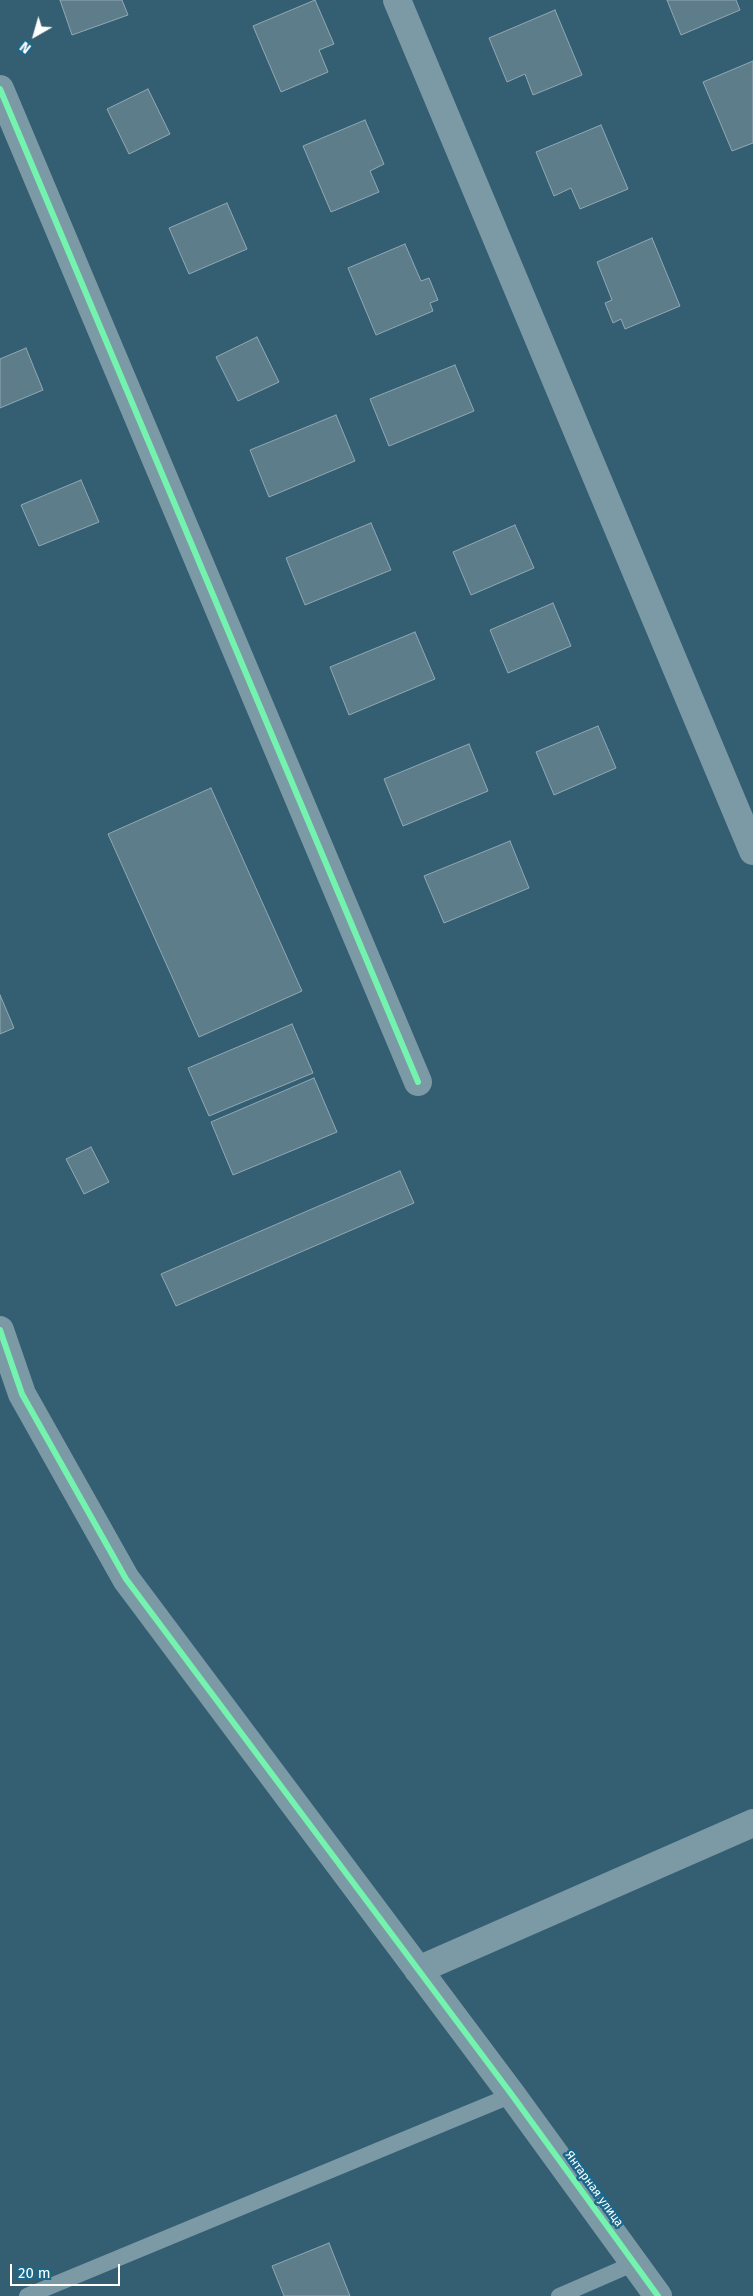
<!DOCTYPE html>
<meta charset="utf-8">
<style>
body{margin:0}
#map{position:relative;width:753px;height:2296px;overflow:hidden;background:#345e72;font-family:"Fira Sans",sans-serif}
canvas{display:block}
.north{position:absolute;left:10px;top:10px;width:50px;height:50px;-webkit-text-stroke:4px #1b688b;paint-order:stroke;rotate:218deg;font-size:14px;font-weight:700;line-height:20px;text-align:center;color:#fff}
.north::after{content:'';display:block;margin:auto;width:18px;height:22px;background:#fff;clip-path:polygon(50% 0,100% 100%,50% 72%,0 100%)}
.scale{position:absolute;left:10px;top:2264px;width:110px;height:22px;box-sizing:border-box;border:2px solid #fff;border-top:0;padding-left:6px;font-size:15px;line-height:18px;white-space:nowrap;color:#fff;-webkit-text-stroke:4px #1b688b;paint-order:stroke}
</style>
<div id="map">
<canvas width="753" height="2296"></canvas>
<div class="north">N</div>
<div class="scale">20 m</div>
</div>
<script>
const g = document.querySelector('canvas').getContext('2d');
g.lineJoin = 'round';
function paint(path, color) { g.fillStyle = color; g.fill(path, 'evenodd'); }
const toPath = rows => new Path2D(rows.map(r => 'M' + r).join(''));
function trace(path, color, width, dash) { g.strokeStyle = color; g.lineWidth = width; g.lineCap = dash ? 'butt' : 'round'; g.setLineDash(dash || []); g.stroke(path); }
function drawText(font, color, halo, rows, align = 'center') {
  g.font = font + ' "Fira Sans",sans-serif'; g.lineWidth = 5; g.setLineDash([]); g.textBaseline = 'middle'; g.strokeStyle = halo; g.fillStyle = color; for (const [text, x, y, turn = 0] of rows) {
    g.save(); g.translate(x, y); g.rotate((+turn || 0) * Math.PI / 180); g.textAlign = isNaN(turn) ? turn : align; if (halo) g.strokeText(text, 0, 0); g.fillText(text, 0, 0); g.restore();
  }
}
const building = toPath([
 [60,0,122,0,128,15,72,35,60,0],
 [315,0,334,44,319,50,328,72,281,92,253,26,315,0],
 [667,0,736,0,740,10,681,35,667,0],
 [555,10,582,75,533,95,525,74,507,82,489,38,555,10],
 [753,61,753,143,732,151,703,82,753,61],
 [148,89,170,134,129,154,107,109,148,89],
 [365,120,384,164,370,171,379,192,331,212,303,146,365,120],
 [601,125,628,189,580,209,571,188,554,196,536,152,601,125],
 [227,203,247,249,189,274,169,228,227,203],
 [652,238,680,306,625,329,621,319,613,323,605,303,612,300,597,262,652,238],
 [405,244,421,281,429,278,438,300,430,303,433,311,376,335,348,268,405,244],
 [257,337,279,382,238,401,216,357,257,337],
 [26,348,43,390,0,408,0,359,26,348],
 [455,365,474,411,389,446,370,399,455,365],
 [336,415,355,461,269,497,250,450,336,415],
 [81,480,99,522,39,546,21,505,81,480],
 [371,523,391,570,305,605,286,558,371,523],
 [515,525,534,568,471,595,453,552,515,525],
 [553,603,571,646,508,673,490,630,553,603],
 [415,632,435,679,349,715,330,667,415,632],
 [598,726,616,768,554,795,536,752,598,726],
 [469,744,488,791,403,826,384,779,469,744],
 [211,788,302,991,199,1037,108,834,211,788],
 [510,841,529,888,444,923,424,876,510,841],
 [0,995,14,1028,0,1034,0,995],
 [292,1024,313,1073,209,1116,188,1068,292,1024],
 [314,1078,337,1132,233,1175,211,1122,314,1078],
 [91,1147,109,1182,84,1194,66,1159,91,1147],
 [400,1171,414,1203,176,1306,161,1274,400,1171],
 [329,2243,350,2296,284,2296,272,2266,329,2243]
]);
paint(building, '#5e7d8b');
trace(building, '#90a9b4', 1);
trace(toPath([
 [27,2296,512,2095],
 [559,2296,635,2263]
]), '#7b9aa6', 16);
trace(toPath([
 [397,0,753,851],
 [0,89,418,1082],
 [0,1330,22,1394,126,1579,512,2095,658,2296],
 [418,1970,753,1823]
]), '#7b9aa6', 28);
trace(toPath([
 [0,89,418,1082],
 [0,1330,22,1394,126,1579,512,2095,658,2296]
]), '#73f3ae', 6);
drawText('12px', '#fff', '#1b688b', [
 ["Янтарная улица",594,2189,54]
]);
</script>
